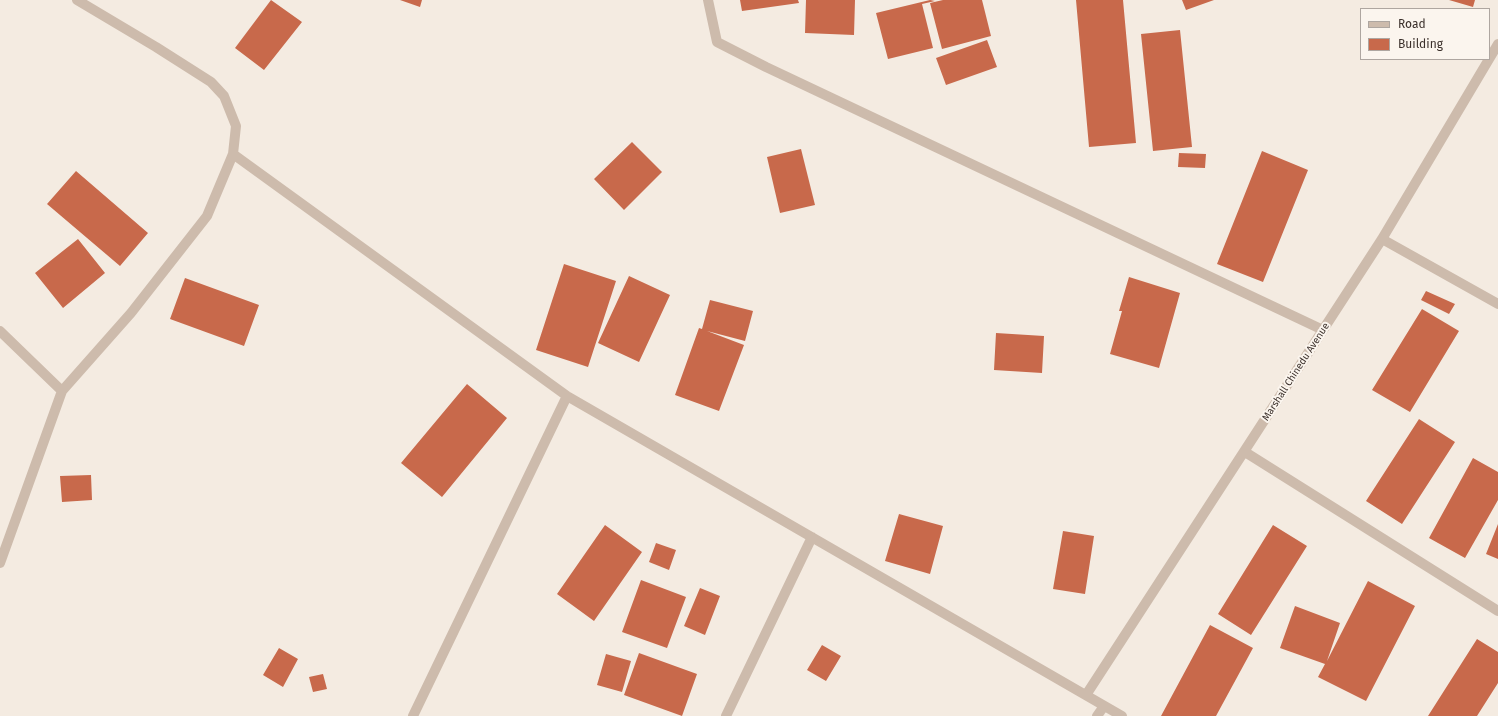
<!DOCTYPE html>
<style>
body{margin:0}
#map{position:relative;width:1498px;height:716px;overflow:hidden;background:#f4ebe1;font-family:"Fira Sans",sans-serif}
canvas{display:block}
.legend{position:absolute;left:1360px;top:8px;width:130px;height:52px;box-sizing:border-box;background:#fbf5ee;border:1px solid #aea6a0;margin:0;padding:5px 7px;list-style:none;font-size:12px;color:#3b302b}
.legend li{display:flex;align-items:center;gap:8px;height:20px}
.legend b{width:20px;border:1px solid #aea6a0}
</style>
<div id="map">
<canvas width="1498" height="716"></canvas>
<ul class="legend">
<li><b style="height:5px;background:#cdbbac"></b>Road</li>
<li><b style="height:11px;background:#c8694b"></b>Building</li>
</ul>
</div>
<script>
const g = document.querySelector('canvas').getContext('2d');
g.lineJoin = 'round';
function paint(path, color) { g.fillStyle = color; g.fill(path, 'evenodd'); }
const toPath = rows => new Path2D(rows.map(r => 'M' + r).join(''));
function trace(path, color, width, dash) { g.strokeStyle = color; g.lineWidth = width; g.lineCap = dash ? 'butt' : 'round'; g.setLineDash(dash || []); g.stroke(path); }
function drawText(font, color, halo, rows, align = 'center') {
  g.font = font + ' "Fira Sans",sans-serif'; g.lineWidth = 4; g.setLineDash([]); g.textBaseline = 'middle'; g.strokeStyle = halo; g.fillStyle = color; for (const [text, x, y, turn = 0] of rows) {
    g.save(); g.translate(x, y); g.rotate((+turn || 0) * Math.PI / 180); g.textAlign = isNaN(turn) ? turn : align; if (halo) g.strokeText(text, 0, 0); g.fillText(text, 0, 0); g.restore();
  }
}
paint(toPath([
 [271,0,302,22,264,70,235,48],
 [400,0,422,0,420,7],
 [740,0,798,0,799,3,742,11],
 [806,0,855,0,854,35,805,33],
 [930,0,935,1,922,4,933,48,888,59,876,13],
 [943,0,982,0,991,36,942,49,930,3],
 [1076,0,1123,0,1136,143,1089,147],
 [1182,0,1214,0,1186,10],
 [1449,0,1475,0,1473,7],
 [1180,30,1192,147,1153,151,1141,34],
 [987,40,997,67,946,85,936,58],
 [632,142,662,172,624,210,594,179],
 [801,149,815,205,780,213,767,157],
 [1262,151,1308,170,1263,282,1217,264],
 [1179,153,1206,154,1205,168,1178,167],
 [76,171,148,233,120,266,47,204],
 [78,239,105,273,63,308,35,273],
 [564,264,616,281,588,367,536,350],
 [629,276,670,295,639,362,598,343],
 [1129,277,1180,293,1159,368,1110,354,1122,311,1119,311],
 [185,278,259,305,244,346,170,319],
 [1426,291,1455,304,1449,314,1421,300],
 [710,300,753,311,745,341,707,331,744,345,719,411,675,395,699,328,702,329],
 [1422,309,1459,331,1410,412,1372,390],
 [996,333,1044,336,1042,373,994,370],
 [467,384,507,418,442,497,401,463],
 [1419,419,1455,442,1402,524,1366,501],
 [1473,458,1498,472,1498,500,1465,558,1429,538],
 [91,475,92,500,62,502,60,476],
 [899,514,943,526,930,574,885,561],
 [1498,524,1498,559,1486,554],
 [605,525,642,552,594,621,557,594],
 [1273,525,1307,546,1251,635,1218,614],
 [1063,531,1094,536,1085,594,1053,589],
 [656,543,676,550,669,570,649,562],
 [641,580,686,597,667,648,622,632],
 [1368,581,1415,606,1366,701,1318,677,1325,664,1280,648,1295,606,1340,623,1327,661],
 [700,588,720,596,705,635,684,626],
 [1210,625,1253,648,1216,716,1161,716],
 [1477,639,1498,652,1498,683,1477,716,1428,716],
 [822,645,841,656,826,681,807,670],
 [279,648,298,659,283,687,263,675],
 [639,653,697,674,682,716,624,695],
 [606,654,631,661,622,692,597,685],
 [323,674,327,689,313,692,309,677]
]), '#c8694b');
trace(toPath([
 [708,0,717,42,766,67,1323,330],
 [233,154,567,396,1122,716],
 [1382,239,1498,304],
 [0,331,62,391],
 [1245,452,1498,611],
 [0,563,62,391,131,313,207,216,233,154,236,126,224,96,211,82,156,47,77,0],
 [1086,695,1382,239,1498,44],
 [413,716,567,396],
 [726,716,812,537],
 [1097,716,1104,706]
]), '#cdbbac', 10);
drawText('10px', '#3b302b', '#fbf5ee', [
 ["Marshall Chinedu Avenue",1296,372,-57]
]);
</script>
